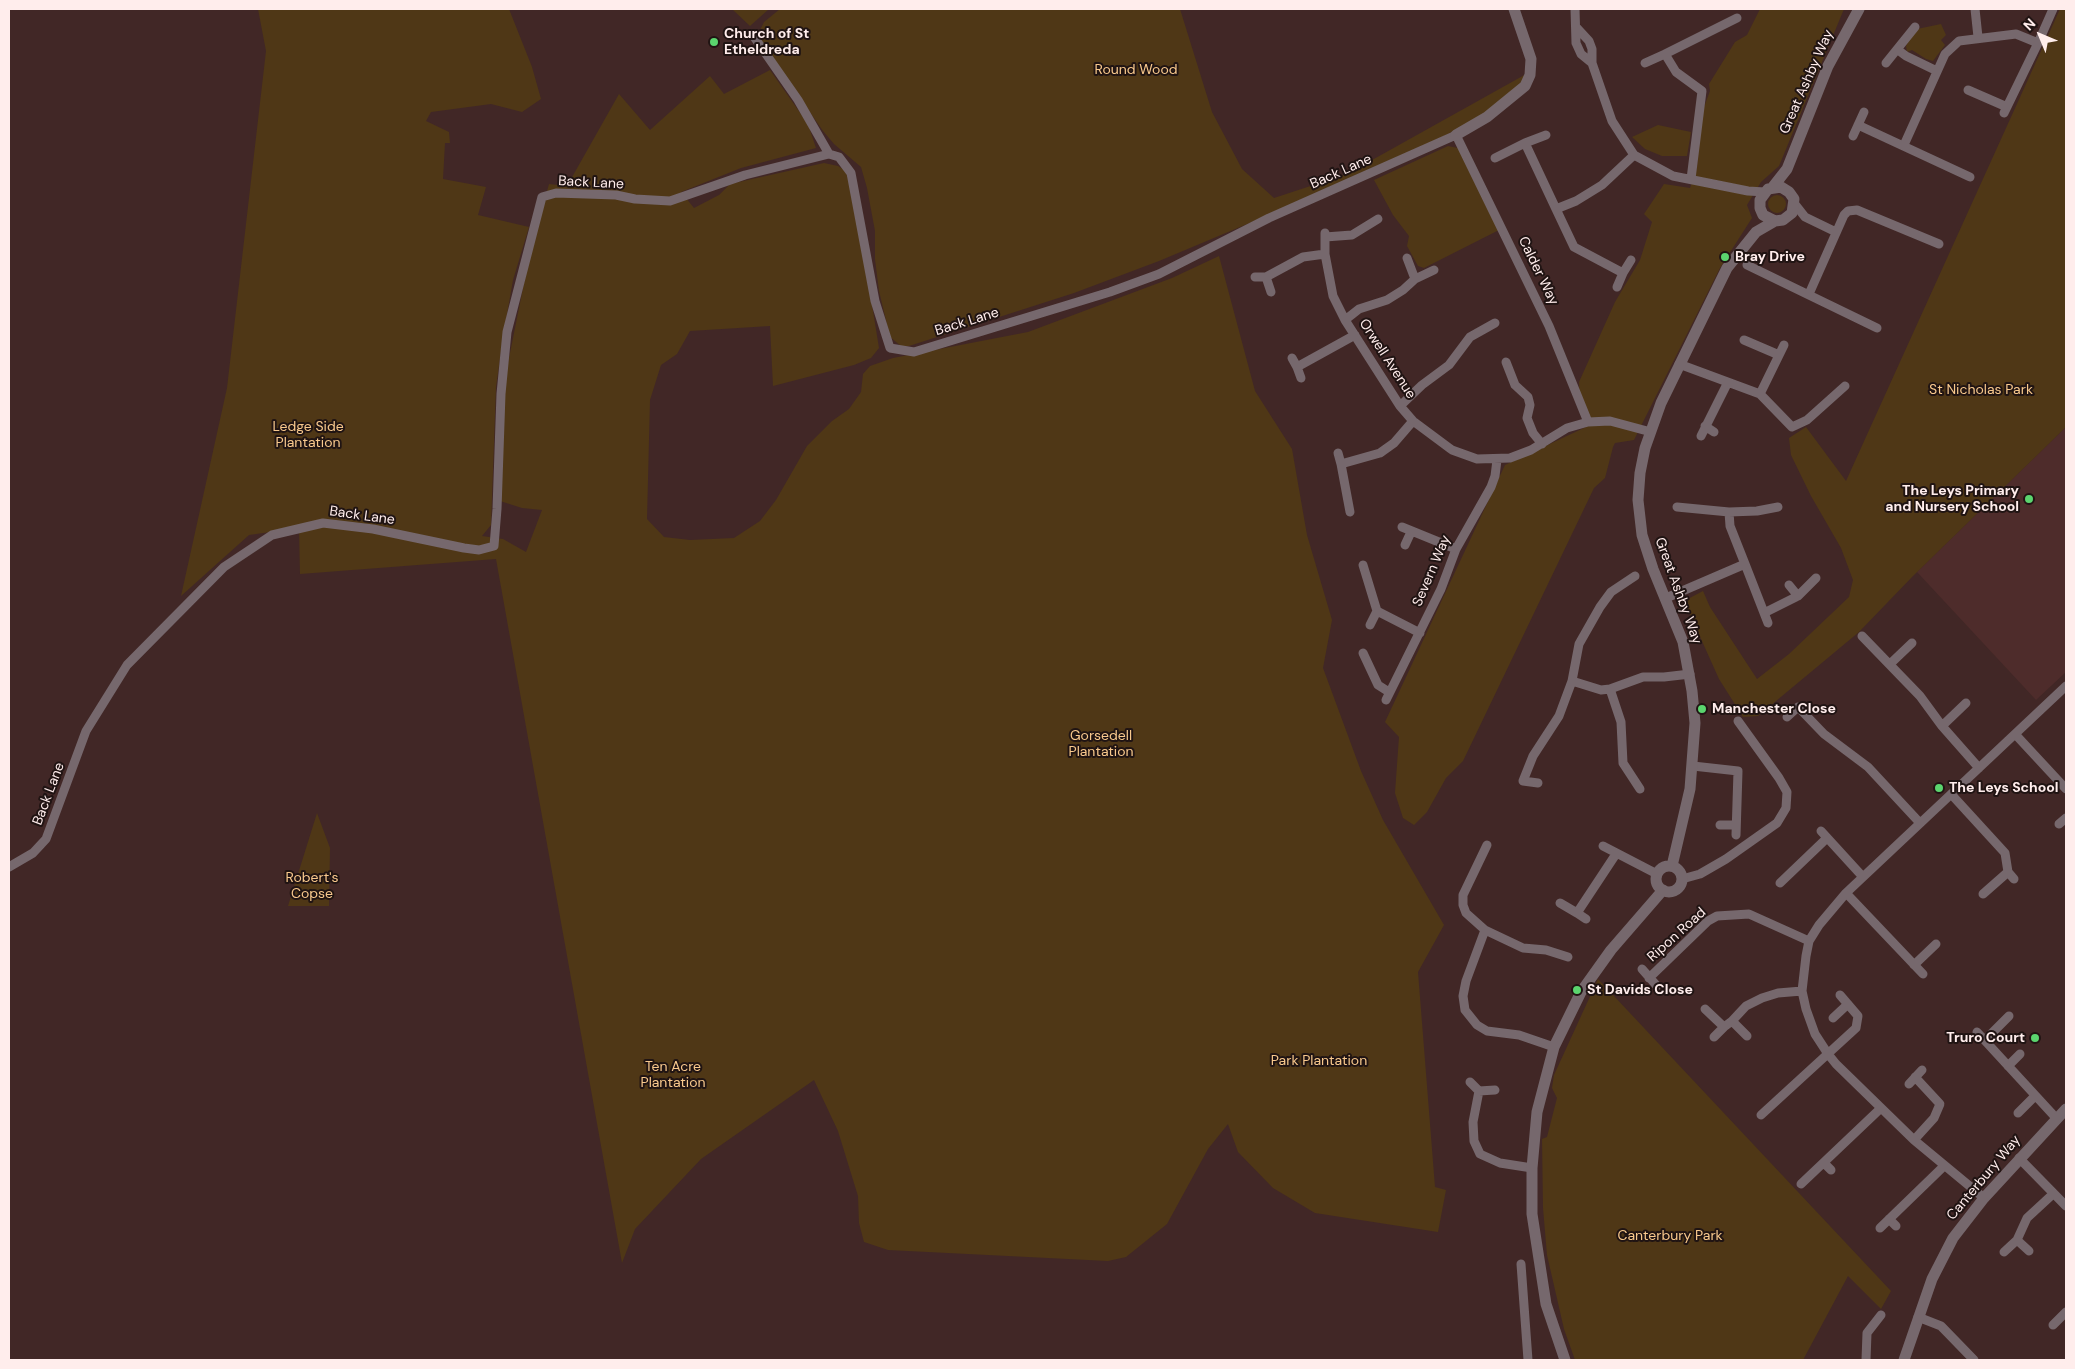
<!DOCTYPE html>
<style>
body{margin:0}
#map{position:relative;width:2075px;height:1369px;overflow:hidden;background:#412726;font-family:"DM Sans",sans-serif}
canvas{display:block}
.frame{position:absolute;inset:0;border:10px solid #ffedec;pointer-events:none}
.north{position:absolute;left:2015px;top:10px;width:50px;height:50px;-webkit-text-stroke:4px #201413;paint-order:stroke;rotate:315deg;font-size:14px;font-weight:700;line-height:20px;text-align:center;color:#ffedec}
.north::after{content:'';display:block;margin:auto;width:18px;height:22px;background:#ffedec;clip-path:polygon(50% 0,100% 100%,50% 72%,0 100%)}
</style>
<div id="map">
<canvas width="2075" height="1369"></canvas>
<div class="frame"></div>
<div class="north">N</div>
</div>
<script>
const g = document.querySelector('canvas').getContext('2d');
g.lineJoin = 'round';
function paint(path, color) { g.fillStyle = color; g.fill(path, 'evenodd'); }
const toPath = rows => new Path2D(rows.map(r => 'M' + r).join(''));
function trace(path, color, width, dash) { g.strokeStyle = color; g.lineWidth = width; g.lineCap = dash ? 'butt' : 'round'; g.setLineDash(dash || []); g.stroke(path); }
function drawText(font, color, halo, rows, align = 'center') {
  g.font = font + ' "DM Sans",sans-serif'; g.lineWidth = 4; g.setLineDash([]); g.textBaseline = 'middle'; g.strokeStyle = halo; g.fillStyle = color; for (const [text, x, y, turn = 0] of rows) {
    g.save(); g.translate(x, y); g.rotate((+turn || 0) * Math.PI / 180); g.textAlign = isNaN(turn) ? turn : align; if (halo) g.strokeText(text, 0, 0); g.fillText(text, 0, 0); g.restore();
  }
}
paint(toPath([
 [2066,427,2066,672,2036,700,1917,572]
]), '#4e2c2b');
paint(toPath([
 [258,9,509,9,532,67,541,99,522,112,491,104,431,112,426,121,449,132,450,143,445,143,443,179,486,187,478,215,529,227,513,280,503,337,496,387,491,525,482,536,503,539,526,552,542,510,522,508,500,501,505,378,531,248,549,184,567,186,619,94,650,130,710,76,724,94,770,70,808,124,816,148,741,168,681,192,694,208,719,195,730,184,824,163,838,166,846,171,852,181,879,348,871,358,854,365,773,386,770,326,690,331,677,354,661,365,650,400,647,519,664,537,690,540,734,538,760,521,776,500,807,446,832,421,849,409,861,392,863,374,870,366,893,358,1028,332,1172,278,1219,256,1255,391,1292,449,1307,535,1332,620,1323,668,1361,771,1383,820,1444,925,1418,972,1435,1187,1446,1190,1438,1232,1315,1213,1273,1188,1238,1152,1228,1124,1208,1149,1167,1224,1126,1257,1108,1261,888,1250,864,1242,859,1223,858,1196,838,1131,814,1080,701,1159,635,1229,622,1263,496,559,300,574,299,528,249,535,181,596,227,388,266,51],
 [732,9,769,9,750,26],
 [780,9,1180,9,1212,112,1242,169,1274,198,1347,174,1528,73,1527,79,1480,117,1395,162,1159,261,1074,293,909,346,901,346,890,337,879,291,875,259,875,231,867,188,861,167,834,144,823,131,757,36,764,22],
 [1760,9,1844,9,1779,166,1761,182,1747,205,1752,218,1720,268,1634,440,1615,443,1613,447,1605,478,1594,488,1463,761,1446,778,1427,812,1414,825,1403,818,1395,793,1399,737,1385,722,1505,465,1586,427,1580,410,1579,382,1615,302,1640,260,1652,222,1644,214,1664,184,1690,188,1697,167,1701,115,1710,91,1709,84,1735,42,1747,35],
 [2060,9,2066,9,2066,427,1913,576,1859,632,1758,716,1743,717,1719,679,1684,601,1703,591,1710,607,1757,679,1789,654,1849,597,1853,580,1841,548,1811,496,1791,455,1789,438,1806,427,1846,481],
 [1941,24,1946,35,1941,40,1945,45,1933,61,1926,59,1912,50,1907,52,1906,46,1912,34,1917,29],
 [1658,125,1691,132,1687,156,1662,156,1645,149,1632,137],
 [1448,146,1458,148,1499,230,1424,268,1418,266,1407,246,1409,236,1393,215,1374,180],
 '1768 204a9 9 0 1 1 18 0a9 9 0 1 1-18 0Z',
 [317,813,330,848,329,906,288,906],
 [1598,979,1891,1291,1881,1309,1848,1276,1803,1360,1575,1360,1564,1329,1547,1255,1543,1208,1542,1139,1547,1137,1557,1098,1552,1088,1554,1075]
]), '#4f3716');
trace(toPath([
 [1575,9,1576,43,1581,54,1592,63,1612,121,1634,155,1673,176,1748,191,1765,192],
 [1975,9,1978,37],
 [1577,28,1589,41,1592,49,1592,63],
 [752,34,798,100,829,154],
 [2038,43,2053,9],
 [1898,50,1906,56,1937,71],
 [1665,54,1737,18],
 [1645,63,1665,54,1676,72,1702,91,1691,179],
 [1886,63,1915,27],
 [1968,90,2007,107],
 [1858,125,1970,177],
 [1546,135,1525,143,1556,209,1576,201,1602,185,1634,155],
 [1853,136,1864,112],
 [1904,145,1945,54,1959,41,2016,34,2038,43,2004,113],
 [1495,158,1525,143],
 [1794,203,1805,217,1836,232],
 [1556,209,1574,247,1623,273,1631,260],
 [1325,233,1325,254,1333,296,1345,320,1400,406,1413,421,1452,450,1477,459,1510,458,1531,450,1567,428,1588,422,1610,421,1651,432],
 [1325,237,1352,235,1378,219],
 [1407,258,1415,279],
 [1747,265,1877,328],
 [1255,277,1266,277,1303,257,1325,254],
 [1266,277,1271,292],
 [1617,287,1623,273],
 [1809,294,1844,215,1848,211,1857,210,1939,244],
 [1345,320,1359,309,1387,300,1403,290,1415,279,1434,270],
 [1744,340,1779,355],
 [1292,358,1297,367,1355,335],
 [1506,362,1515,385,1528,397,1530,405,1527,418,1533,433,1542,444],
 [1679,364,1760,394,1792,427,1807,420,1845,386],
 [1297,367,1301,378],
 [1760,394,1784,345],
 [1400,406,1422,385,1449,365,1470,337,1495,323],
 [1705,426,1714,432],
 [1701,436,1728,382],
 [1338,453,1341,464,1380,453,1394,443,1413,421],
 [1341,464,1350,512],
 [1677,507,1729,512,1730,526,1745,564],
 [1729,512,1757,511,1778,507],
 [1402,527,1456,549],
 [1405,545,1411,532],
 [1363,565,1377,611,1420,633],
 [1789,585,1798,596],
 [1666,598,1745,564,1768,623],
 [1764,613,1798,596,1816,578],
 [1370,625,1377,611],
 [1862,636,1920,696,1942,726,1979,768],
 [1363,653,1378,685,1389,692],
 [1890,664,1912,643],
 [1572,681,1579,644,1600,607,1611,592,1635,576],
 [1610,689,1621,722,1623,763,1640,789],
 [1386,700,1441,589,1456,549,1491,487,1495,476,1497,460],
 [1787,717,1798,707,1824,734,1868,767,1920,823],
 [1942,726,1966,703],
 [2015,734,2066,789],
 [1693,766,1738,771,1736,835],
 [1538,783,1523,781,1533,756,1559,716,1572,681,1601,690,1610,689,1643,677,1664,677,1690,674],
 [1951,794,2005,853,2008,872,2014,879],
 [2059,824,2066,818],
 [1720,825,1736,825],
 [1821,831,1863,877],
 [1487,845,1463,895,1463,905,1466,913,1485,930,1466,981,1463,996,1465,1010,1477,1025,1487,1031,1519,1035,1554,1047],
 [1603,846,1657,874],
 [9,867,33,853,46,839,86,731,127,665,224,567,272,535,323,523,373,529,464,548,479,550,494,546,497,509,501,394,507,332,542,197,556,193,616,195,635,199,670,201,745,175,829,154,839,157,851,173,875,301,890,348,914,352,1110,292,1159,274,1269,218,1456,135,1549,326,1588,422],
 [1682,879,1700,874,1726,859,1777,823,1786,808,1787,792,1779,778,1738,721],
 [1780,883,1827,838],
 [1846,893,1923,974],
 [1983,894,2008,872],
 [1560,903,1577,913,1616,854],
 [1577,913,1586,919],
 [1485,930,1523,948,1546,950,1568,957],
 [1914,965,1936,944],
 [1642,969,1657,986],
 [1649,978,1708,921,1717,916,1749,914,1809,941],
 [1705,1009,1724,1027,1732,1021,1747,1036],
 [1833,1018,1848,1004],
 [1732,1021,1746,1006,1762,998,1778,993,1802,991],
 [1977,1032,2057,1119],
 [1714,1037,1724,1027],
 [1985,1040,2009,1016],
 [2008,1066,2020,1054],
 [1470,1082,1479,1091],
 [1909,1084,1922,1070],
 [1495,1090,1479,1091,1473,1122,1474,1141,1480,1154,1500,1163,1532,1168],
 [2018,1113,2035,1096],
 [1761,1115,1856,1028,1858,1016,1840,995],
 [1914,1140,1934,1118,1940,1104,1915,1077],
 [2019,1158,2066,1206],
 [1824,1163,1831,1170],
 [1801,1184,1880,1109],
 [1984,1198,1914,1140,1836,1064,1828,1054,1815,1034,1806,1009,1802,991,1806,956,1809,941,1819,925,1846,893,2066,686],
 [1889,1219,1896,1226],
 [1880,1228,1944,1166],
 [2017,1240,2029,1251],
 [2004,1252,2017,1240,2027,1218,2053,1194],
 [1521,1264,1528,1360],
 [1918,1317,1941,1326,1974,1360],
 [2053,1325,2066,1312],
 [1866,1360,1867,1333,1881,1315]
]), '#76686d', 9);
trace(toPath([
 [1456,135,1487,117,1525,86,1530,75,1531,59,1514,9],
 [1772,188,1787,169,1828,66,1859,9],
 [1672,866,1690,789,1695,723,1692,691,1683,642,1653,569,1642,535,1638,500,1640,473,1645,448,1661,403,1727,268,1756,232,1775,221,1783,220,1792,213,1794,199,1789,192,1781,187,1768,189,1760,200,1760,208,1763,215,1775,221],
 '1656 879a13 13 0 1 1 26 0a13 13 0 1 1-26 0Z',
 [1565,1360,1546,1304,1532,1214,1532,1168,1537,1112,1554,1047,1581,992,1611,950,1663,890],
 [1904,1360,1932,1279,1953,1238,1984,1198,2066,1109]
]), '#76686d', 11);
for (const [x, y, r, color] of [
 [714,42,5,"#5bd56e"],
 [1725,257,5,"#5bd56e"],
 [2029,499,5,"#5bd56e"],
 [1702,709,5,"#5bd56e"],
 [1939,788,5,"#5bd56e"],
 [1577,990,5,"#5bd56e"],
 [2035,1038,5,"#5bd56e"]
]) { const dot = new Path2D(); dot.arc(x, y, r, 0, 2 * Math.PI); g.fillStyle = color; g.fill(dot); trace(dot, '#201413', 2); }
drawText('bold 14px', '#ffedec', '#201413', [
 ["Church of St",724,34],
 ["Etheldreda",724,50],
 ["Bray Drive",1735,257],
 ["The Leys Primary",2019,491,"right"],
 ["and Nursery School",2019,507,"right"],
 ["Manchester Close",1712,709],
 ["The Leys School",1949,788],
 ["St Davids Close",1587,990],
 ["Truro Court",2025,1038,"right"]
], 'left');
drawText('14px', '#f9c98d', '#201413', [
 ["Round Wood",1136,70],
 ["St Nicholas Park",1981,390],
 ["Ledge Side",308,427],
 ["Plantation",308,443],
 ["Gorsedell",1101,736],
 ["Plantation",1101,752],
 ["Robert's",312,878],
 ["Copse",312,894],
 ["Park Plantation",1319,1061],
 ["Ten Acre",673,1067],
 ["Plantation",673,1083],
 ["Canterbury Park",1670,1236]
]);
drawText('14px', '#ffedec', '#201413', [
 ["Great Ashby Way",1807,82,-66],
 ["Back Lane",1341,172,-24],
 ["Back Lane",591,183,3],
 ["Calder Way",1538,271,64],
 ["Back Lane",967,322,-17],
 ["Orwell Avenue",1387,359,57],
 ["Back Lane",362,516,8],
 ["Severn Way",1432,571,-67],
 ["Great Ashby Way",1678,591,70],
 ["Back Lane",49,794,-69],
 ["Ripon Road",1677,935,-42],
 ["Canterbury Way",1984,1178,-50]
]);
</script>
